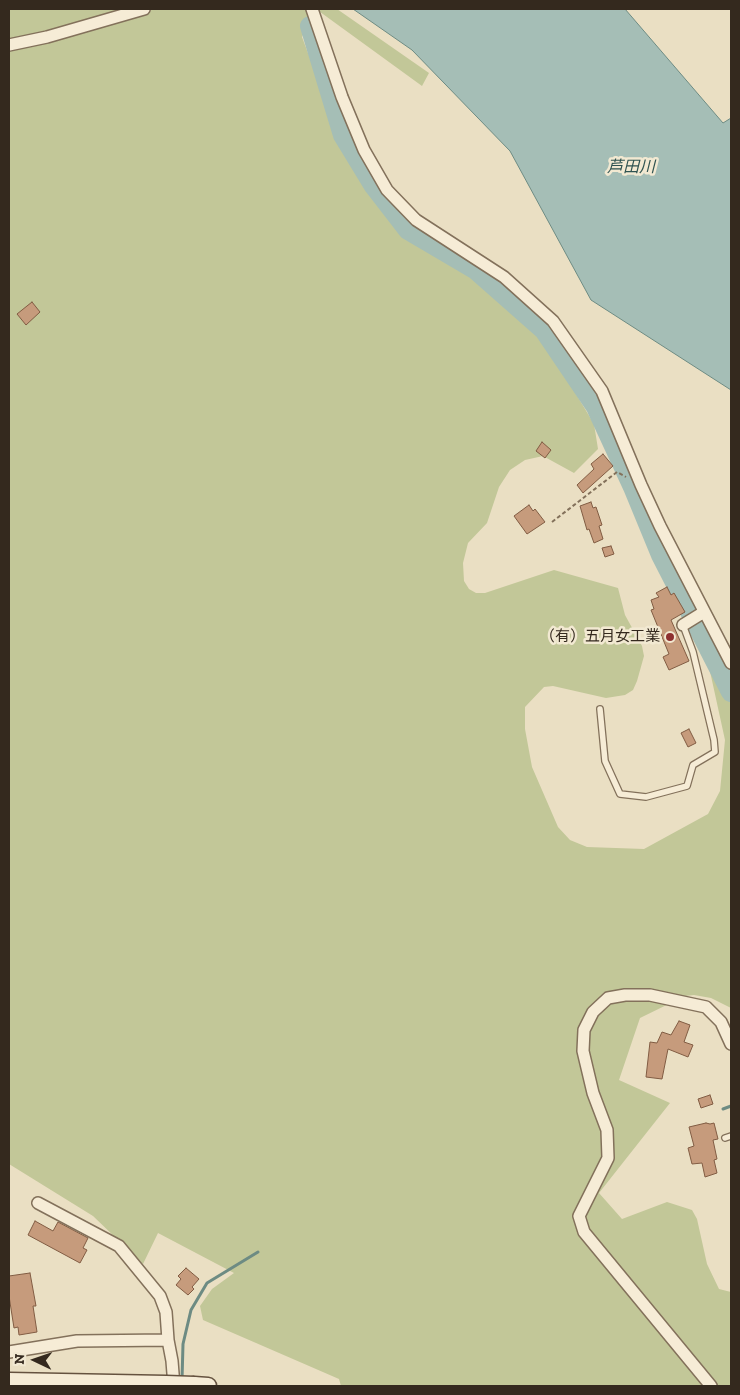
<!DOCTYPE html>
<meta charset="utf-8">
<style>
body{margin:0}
#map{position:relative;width:740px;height:1395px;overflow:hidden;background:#eadfc3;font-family:"Zilla Slab",serif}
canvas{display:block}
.frame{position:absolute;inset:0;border:10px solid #34291e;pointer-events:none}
.north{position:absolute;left:10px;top:1335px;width:50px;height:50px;-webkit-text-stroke:4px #f2e9d2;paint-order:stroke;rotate:273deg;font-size:14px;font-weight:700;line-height:20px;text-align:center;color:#34291e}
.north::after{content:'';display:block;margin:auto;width:18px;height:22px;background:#34291e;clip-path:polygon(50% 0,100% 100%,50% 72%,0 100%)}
</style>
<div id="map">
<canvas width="740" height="1395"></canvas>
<div class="frame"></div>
<div class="north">N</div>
</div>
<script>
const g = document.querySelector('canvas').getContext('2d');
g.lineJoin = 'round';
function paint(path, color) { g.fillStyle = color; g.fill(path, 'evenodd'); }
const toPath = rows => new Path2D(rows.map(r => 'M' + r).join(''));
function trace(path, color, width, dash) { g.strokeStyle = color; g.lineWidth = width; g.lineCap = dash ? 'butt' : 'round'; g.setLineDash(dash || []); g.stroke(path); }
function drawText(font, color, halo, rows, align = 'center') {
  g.font = font + ' "Zilla Slab","Noto Sans JP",serif'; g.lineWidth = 5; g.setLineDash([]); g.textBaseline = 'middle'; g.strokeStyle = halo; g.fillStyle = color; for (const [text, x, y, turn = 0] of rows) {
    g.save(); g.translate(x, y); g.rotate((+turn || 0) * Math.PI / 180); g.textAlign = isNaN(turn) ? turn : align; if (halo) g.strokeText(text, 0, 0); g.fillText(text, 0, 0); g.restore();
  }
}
paint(toPath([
 [9,9,313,9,302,37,339,136,401,228,497,292,534,324,594,424,598,449,574,473,543,456,525,460,510,470,499,487,487,523,468,543,463,563,464,581,469,589,476,593,485,593,554,570,618,588,625,615,642,646,644,656,637,681,633,690,625,695,606,698,553,686,544,687,525,707,525,729,532,767,558,827,570,840,587,847,644,849,708,814,720,791,725,740,706,653,720,647,731,682,731,1008,711,998,694,995,685,996,640,1018,619,1080,670,1103,599,1193,622,1219,667,1202,692,1210,697,1219,707,1264,719,1289,731,1292,731,1386,341,1386,339,1379,203,1320,200,1306,212,1289,234,1273,158,1233,143,1264,93,1216,9,1164],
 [316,9,337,9,429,73,422,86]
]), '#c2c798');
const water = toPath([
 [353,9,625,9,723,123,731,118,731,390,591,300,510,151,412,50,353,9]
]);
paint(water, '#a5beb6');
trace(water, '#6d8b83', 1);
trace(toPath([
 [723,1109,731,1106],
 [182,1380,183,1344,191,1310,207,1283,258,1252]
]), '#6d8b83', 3);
trace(toPath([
 [310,26,343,135,374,186,408,230,476,270,544,330,596,407,633,487,661,555,731,692]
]), '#a5beb6', 20);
const building = toPath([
 [32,302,40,312,26,325,17,314,32,302],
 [542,442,551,450,545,458,536,451,542,442],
 [603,454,613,466,583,493,577,485,594,469,591,464,603,454],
 [591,502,593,508,596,507,602,525,599,526,603,539,594,543,589,529,587,530,580,506,591,502],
 [529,505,533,511,535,509,545,522,527,534,514,516,529,505],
 [611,546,614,554,605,557,602,548,611,546],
 [667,587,671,595,674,593,685,612,671,620,689,661,669,670,663,657,669,654,651,610,654,609,651,600,659,597,656,593,667,587],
 [689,729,696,743,688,747,681,733,689,729],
 [679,1021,690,1025,684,1042,693,1045,688,1057,668,1049,662,1079,646,1077,650,1042,657,1043,662,1032,671,1035,679,1021],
 [710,1095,713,1104,701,1108,698,1099,710,1095],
 [706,1123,710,1124,714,1123,718,1139,713,1140,717,1159,714,1160,717,1173,705,1177,702,1163,692,1164,688,1148,694,1146,689,1127,706,1123],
 [35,1221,53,1231,58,1222,88,1238,83,1248,87,1250,80,1263,28,1235,35,1221],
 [186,1268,199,1279,192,1287,194,1289,188,1295,176,1285,181,1279,178,1276,186,1268],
 [30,1273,36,1306,33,1306,37,1332,19,1335,18,1327,14,1328,9,1296,9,1276,30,1273]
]);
paint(building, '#c69b7c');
trace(building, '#815c43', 1);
const service = toPath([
 [600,709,605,761,620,794,646,797,687,786,693,765,715,752,714,740,693,652,683,625],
 [725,1138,731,1136]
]);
const minor = toPath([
 [312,9,342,97,364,150,387,190,416,220,504,277,553,321,602,391,641,485,660,526,731,663],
 [9,45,47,37,144,9],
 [683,625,704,612],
 [38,1203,119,1246,160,1296,166,1312,168,1340,172,1361,174,1386],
 [9,1352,77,1341,168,1340],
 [711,1386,584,1232,579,1216,608,1158,607,1130,593,1093,583,1051,584,1030,593,1012,608,998,625,995,650,995,706,1007,721,1022,731,1044]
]);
const secondary = toPath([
 [9,1381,166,1384],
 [194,1385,208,1386]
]);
trace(service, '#83715b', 8);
trace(minor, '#83715b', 14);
trace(secondary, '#65523f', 19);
trace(toPath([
 [552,522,617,472,626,477]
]), '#83715b', 2, [4, 2.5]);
trace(service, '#f6ecd6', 5.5);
trace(minor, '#f6ecd6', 11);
trace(secondary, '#f6ecd6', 16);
const secondaryBridge = toPath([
 [166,1384,194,1385]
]);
trace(secondaryBridge, '#65523f', 19, []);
trace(secondaryBridge, '#f6ecd6', 16);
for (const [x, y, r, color] of [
 [670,637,5,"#8e3030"]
]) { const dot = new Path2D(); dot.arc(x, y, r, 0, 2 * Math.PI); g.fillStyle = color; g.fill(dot); trace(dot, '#f2e9d2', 2); }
drawText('15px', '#34291e', '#f2e9d2', [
 ["（有）五月女工業",660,637]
], 'right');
drawText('italic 16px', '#2f5351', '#f2e9d2', [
 ["芦田川",631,167]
]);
</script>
